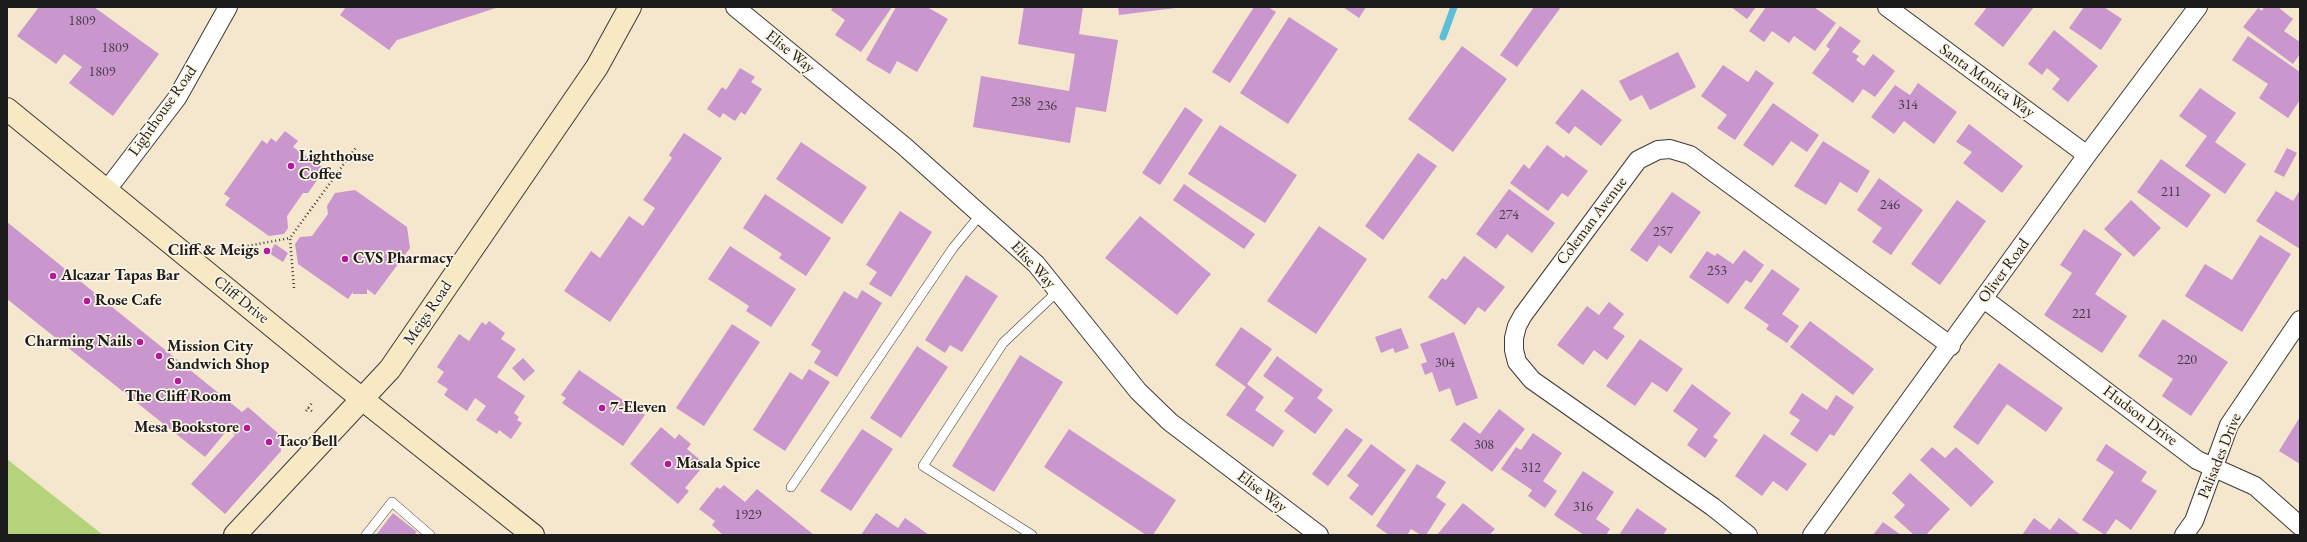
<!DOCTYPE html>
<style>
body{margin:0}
#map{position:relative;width:2307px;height:542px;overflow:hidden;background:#f5e7ce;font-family:"EB Garamond",serif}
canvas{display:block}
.frame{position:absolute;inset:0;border:8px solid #1c1c1c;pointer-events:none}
</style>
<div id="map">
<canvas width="2307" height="542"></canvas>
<div class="frame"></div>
</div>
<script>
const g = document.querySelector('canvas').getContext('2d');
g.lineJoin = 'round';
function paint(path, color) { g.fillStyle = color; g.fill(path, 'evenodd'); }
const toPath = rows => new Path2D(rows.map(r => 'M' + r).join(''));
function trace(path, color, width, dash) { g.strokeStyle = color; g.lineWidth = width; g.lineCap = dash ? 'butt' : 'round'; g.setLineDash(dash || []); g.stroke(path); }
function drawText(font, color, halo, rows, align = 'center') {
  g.font = font + ' "EB Garamond",serif'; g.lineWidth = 3.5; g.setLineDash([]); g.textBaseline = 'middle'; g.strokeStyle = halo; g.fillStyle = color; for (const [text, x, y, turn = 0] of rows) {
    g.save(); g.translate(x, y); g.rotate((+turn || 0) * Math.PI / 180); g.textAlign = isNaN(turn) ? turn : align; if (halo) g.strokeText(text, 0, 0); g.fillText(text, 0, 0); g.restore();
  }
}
paint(toPath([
 [7,459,103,535,7,535]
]), '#b5d37a');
trace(toPath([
 [1443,37,1454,7]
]), '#5cbfda', 7);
paint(toPath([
 [39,7,94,7,159,54,113,116,69,83,82,67,64,54,56,64,17,36],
 [346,7,499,7,397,40,389,50,340,15],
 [833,7,892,7,861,52,835,35,845,20,831,10],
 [896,7,927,7,948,19,917,72,897,61,890,74,866,60],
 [1024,7,1083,7,1079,34,1118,40,1106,112,1076,107,1070,143,973,127,981,76,1069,91,1075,54,1018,44],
 [1118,7,1176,7,1176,8,1119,15],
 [1254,7,1268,7,1276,12,1230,83,1212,72],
 [1343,7,1366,7,1359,18],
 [1534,7,1561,7,1517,67,1500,55],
 [1731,7,1756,7,1747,19],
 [1766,7,1814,7,1836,23,1815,51,1794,36,1789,43,1772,31,1764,42,1749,31],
 [1987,7,2034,7,2003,47,1974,24],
 [2084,7,2104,7,2122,19,2101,50,2069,28],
 [2264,7,2278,7,2293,19,2284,31,2300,42,2300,54,2293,64,2243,27,2258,8,2262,11],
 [1289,17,1338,49,1288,124,1240,93],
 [1840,26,1861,41,1852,52,1859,56,1856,60,1864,66,1873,54,1895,71,1875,97,1863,89,1853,103,1812,73,1830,49,1826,46],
 [2054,30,2098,66,2068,102,2052,89,2060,79,2047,68,2042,75,2028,64],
 [2248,36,2300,72,2300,100,2288,118,2259,98,2268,84,2232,60],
 [1462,46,1507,79,1453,152,1408,119],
 [1678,52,1696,87,1650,110,1642,95,1630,101,1619,81],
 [1723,65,1748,82,1756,70,1774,83,1735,140,1717,128,1727,115,1701,96],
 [740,68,755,77,751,82,762,89,745,115,741,112,735,121,723,113,720,118,707,109,722,87,726,90],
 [1918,83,1957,112,1934,144,1904,121,1894,134,1871,117,1895,85,1910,95],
 [2200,88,2236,113,2215,142,2246,164,2225,194,2185,166,2207,136,2179,116],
 [1582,89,1622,120,1601,146,1575,126,1569,134,1555,123],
 [1773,103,1819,135,1807,152,1791,141,1773,166,1743,145],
 [1185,107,1203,120,1160,185,1142,173],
 [1969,124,2023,166,2002,193,1963,163,1972,152,1956,142],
 [1220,125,1297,175,1265,223,1188,174],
 [285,131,298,141,293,147,325,169,308,193,303,193,287,216,288,228,284,234,269,236,225,205,230,198,224,194,262,140,267,144,271,138,276,142],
 [684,133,722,158,610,322,564,291,591,251,600,258,629,216,643,226,655,208,643,200,672,158,669,155],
 [1823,141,1870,171,1857,193,1840,182,1826,205,1794,186],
 [801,142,867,187,842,224,776,179],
 [1547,145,1564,158,1566,155,1588,171,1568,197,1562,193,1548,211,1510,183,1524,164,1529,169],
 [2287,148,2297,153,2284,177,2274,172],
 [1418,153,1437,166,1383,240,1365,226],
 [2161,159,2211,195,2187,228,2137,192],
 [1879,178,1923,210,1891,255,1872,242,1882,228,1857,210],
 [1184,184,1255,234,1244,249,1173,200],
 [1509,189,1555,223,1532,253,1507,234,1496,249,1476,234],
 [355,190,407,227,410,248,375,295,367,289,367,294,353,294,353,292,348,299,298,264,295,244,300,237,312,236,328,214,327,206,335,193],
 [2300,190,2300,249,2256,221,2276,191,2293,201],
 [1672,192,1701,212,1671,254,1659,245,1647,262,1630,250],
 [765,194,831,238,806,276,779,258,782,254,743,228],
 [1957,200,1986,221,1940,285,1911,264],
 [2131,200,2161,228,2134,257,2104,229],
 [900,211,932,232,891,297,869,284,877,272,866,265],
 [1140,216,1211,274,1177,315,1105,258],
 [7,222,242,412,248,407,280,435,281,451,225,514,191,484,235,435,228,429,205,457,7,299],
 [1319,226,1367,259,1316,334,1267,301],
 [2084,229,2122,254,2095,294,2127,316,2102,353,2044,315,2072,273,2060,265],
 [2260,235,2291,254,2242,332,2185,296,2205,264,2232,280],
 [275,244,288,253,283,262,269,253],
 [730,246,796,289,771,327,746,311,749,306,708,279],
 [1744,250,1764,265,1751,283,1746,280,1728,304,1689,277,1707,251,1715,256,1717,253,1733,264],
 [1464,256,1505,287,1485,312,1478,307,1465,325,1428,297,1442,278,1446,280],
 [1772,269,1800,289,1782,314,1799,326,1787,343,1766,329,1769,325,1744,308],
 [966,275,998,296,962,352,950,345,945,353,925,340],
 [862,290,882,303,837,377,814,363,821,351,811,345,844,291,857,299],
 [1609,302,1624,314,1613,328,1625,336,1607,360,1594,350,1583,365,1557,345,1587,306,1599,315],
 [2163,319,2228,362,2191,416,2162,396,2173,379,2138,356],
 [489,321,505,333,501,339,516,349,497,377,525,396,514,413,519,417,517,420,522,423,511,439,499,430,497,434,476,420,486,406,475,398,467,411,444,395,448,389,437,382,444,372,437,367,459,334,469,341,482,322,486,325],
 [1810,321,1874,369,1853,395,1790,347],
 [732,324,760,342,704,426,676,408],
 [1241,327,1272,349,1247,384,1264,397,1255,410,1284,431,1273,447,1226,415,1246,387,1215,365],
 [1401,328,1409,348,1395,353,1393,348,1381,353,1375,337],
 [1454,332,1478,398,1456,406,1450,388,1439,392,1432,372,1425,375,1421,364,1427,362,1420,344],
 [1640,339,1683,369,1667,392,1652,382,1635,406,1606,386],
 [917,346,948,367,901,438,870,418],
 [1020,355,1063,382,994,492,952,466],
 [1277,356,1323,390,1317,398,1333,410,1315,434,1284,411,1294,398,1263,376],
 [523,358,535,371,524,381,512,368],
 [1999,363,2063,408,2046,432,2007,404,1978,445,1953,427],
 [809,369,830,382,785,451,753,430,790,372,802,380],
 [579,370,645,415,623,446,562,403,566,398,561,395],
 [1692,384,1731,413,1713,437,1718,440,1705,458,1687,445,1698,429,1673,411],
 [1802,393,1827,410,1836,395,1854,407,1834,436,1830,434,1817,452,1790,434,1800,420,1789,413],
 [1499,409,1525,429,1492,472,1450,440,1464,422,1480,434],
 [2300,417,2300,464,2279,451],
 [661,427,675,439,679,434,691,444,687,449,705,464,685,488,689,491,678,504,630,464],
 [1346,428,1363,440,1328,486,1312,474],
 [862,429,893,449,851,511,820,491],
 [1069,429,1176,500,1153,535,1146,535,1044,467],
 [1533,433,1562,453,1543,481,1557,491,1545,508,1528,496,1532,490,1501,469,1516,447,1521,450],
 [1764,434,1807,464,1787,491,1773,481,1762,496,1735,476],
 [1371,444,1406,470,1372,516,1349,498,1359,485,1347,476],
 [2106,444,2147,472,2141,481,2157,491,2131,530,2116,519,2105,535,2082,520,2114,472,2096,460],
 [1932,447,1945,458,1956,447,1994,482,1971,507,1920,460],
 [1417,464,1446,482,1436,497,1446,504,1426,535,1421,535,1411,529,1407,535,1389,535,1376,526],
 [1583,471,1614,492,1596,519,1610,529,1606,535,1584,535,1554,515],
 [1910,473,1950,509,1926,535,1914,535,1894,517,1905,505,1892,493],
 [724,485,745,502,757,489,814,535,723,535,712,525,715,521,699,509,717,487,720,489],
 [1463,503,1495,529,1489,535,1437,535],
 [1637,508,1667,529,1663,535,1619,535],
 [393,513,417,532,414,535,376,535],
 [876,513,898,528,905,518,929,535,861,535],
 [2034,518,2050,530,2059,518,2081,535,2022,535],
 [1883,522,1901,535,1873,535]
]), '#c996cd');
const lane = toPath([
 [791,487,953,248,981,214],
 [366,535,392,502,430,535],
 [1032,535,923,466,1003,343,1058,291]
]);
const street = toPath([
 [735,7,904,146,1036,264,1138,391,1170,422,1319,535],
 [1887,7,2087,155],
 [106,191,177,98,228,7],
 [1984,299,2197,460,2255,486,2300,526],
 [1748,535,1713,507,1532,380,1517,362,1514,350,1514,338,1517,326,1523,315,1638,160,1658,150,1670,149,1690,155,1951,346],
 [1812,535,2087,155,2198,7],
 [2184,535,2194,521,2229,425,2300,320]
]);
const secondary = toPath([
 [7,109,332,375,533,535],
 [235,535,390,369,597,67,630,7]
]);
trace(lane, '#3d3a37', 10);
trace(street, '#3d3a37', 20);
trace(secondary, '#3d3a37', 24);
trace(toPath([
 [232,249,290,238],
 [294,288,290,238,357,146],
 [308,408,313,412],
 [306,411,312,403]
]), '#3d3a37', 2.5, [1, 3]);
trace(lane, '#fff', 9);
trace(street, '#fff', 18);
trace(secondary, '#f6e9c3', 22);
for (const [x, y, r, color] of [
 [291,166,4,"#b5179e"],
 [267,251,4,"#b5179e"],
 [345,259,4,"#b5179e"],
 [53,276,4,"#b5179e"],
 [87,301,4,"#b5179e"],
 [140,342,4,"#b5179e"],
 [159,356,4,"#b5179e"],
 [178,381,4,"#b5179e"],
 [602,408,4,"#b5179e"],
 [247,428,4,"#b5179e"],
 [269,442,4,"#b5179e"],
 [668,464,4,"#b5179e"]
]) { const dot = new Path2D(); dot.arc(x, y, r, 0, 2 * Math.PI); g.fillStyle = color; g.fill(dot); trace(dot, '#fcf5e5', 1.5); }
drawText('14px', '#473a48', null, [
 ["1809",82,21],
 ["1809",115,48],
 ["1809",102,72],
 ["238",1021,102],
 ["314",1908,105],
 ["236",1047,106],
 ["211",2171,192],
 ["246",1890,205],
 ["274",1509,215],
 ["257",1663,232],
 ["253",1717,271],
 ["221",2082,314],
 ["220",2187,360],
 ["304",1445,363],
 ["308",1484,445],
 ["312",1531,468],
 ["316",1583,507],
 ["1929",748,515]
]);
drawText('16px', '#1c1c1c', '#fcf5e5', [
 ["Elise Way",790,52,39],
 ["Santa Monica Way",1987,81,36],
 ["Lighthouse Road",163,111,-55],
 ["Coleman Avenue",1592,221,-53],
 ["Elise Way",1033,265,47],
 ["Oliver Road",2004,271,-54],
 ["Cliff Drive",241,300,39],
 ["Meigs Road",428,313,-56],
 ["Hudson Drive",2140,416,37],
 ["Palisades Drive",2220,456,-68],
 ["Elise Way",1262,492,37]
]);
drawText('bold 16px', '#1c1c1c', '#fcf5e5', [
 ["Lighthouse",299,157],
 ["Coffee",299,175],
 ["Cliff & Meigs",259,251,"right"],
 ["CVS Pharmacy",353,259],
 ["Alcazar Tapas Bar",61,276],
 ["Rose Cafe",95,301],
 ["Charming Nails",132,342,"right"],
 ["Mission City",167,347],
 ["Sandwich Shop",167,365],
 ["The Cliff Room",178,397,"center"],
 ["7-Eleven",610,408],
 ["Mesa Bookstore",239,428,"right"],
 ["Taco Bell",277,442],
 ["Masala Spice",676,464]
], 'left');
</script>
